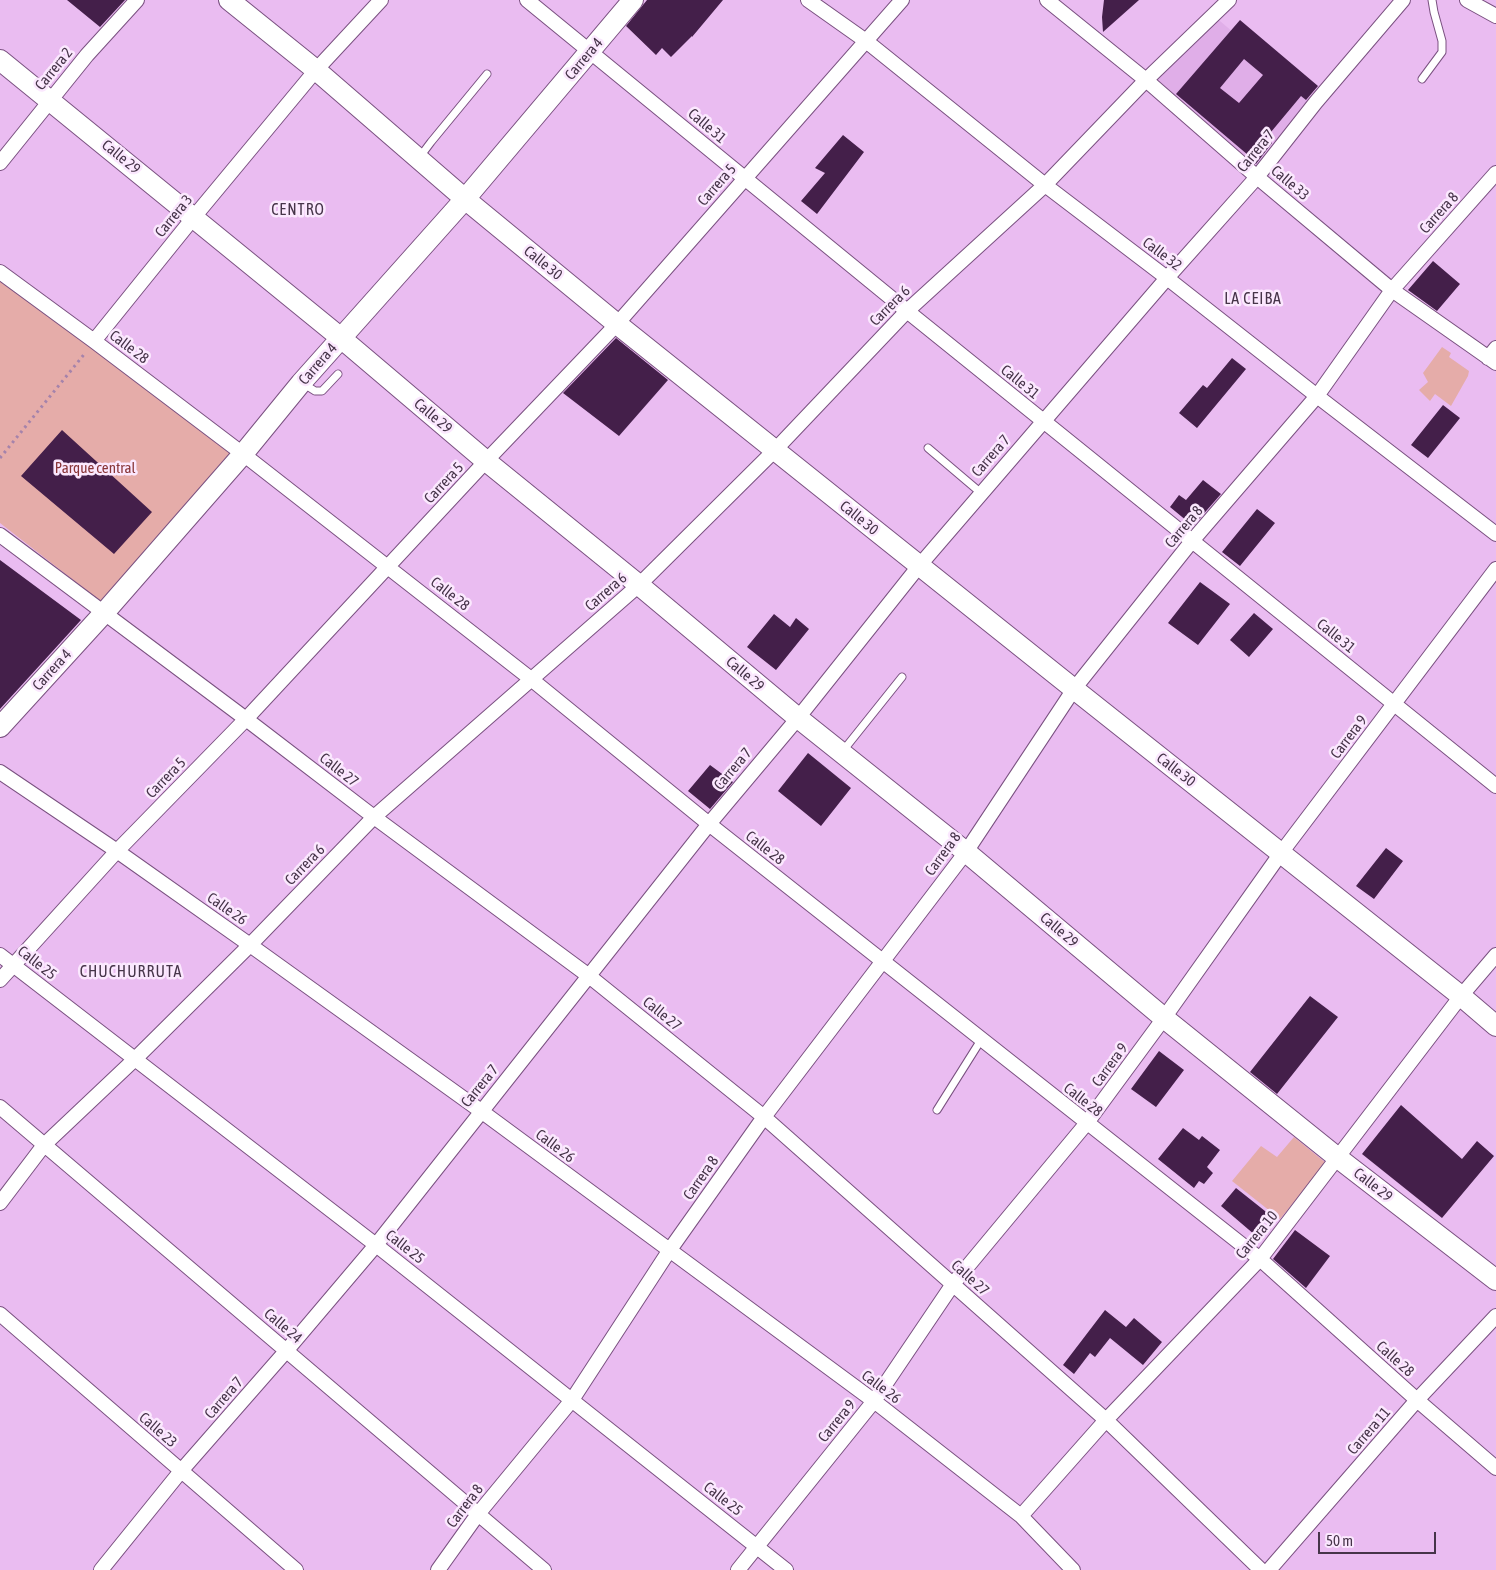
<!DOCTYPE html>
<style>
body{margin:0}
#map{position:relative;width:1496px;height:1570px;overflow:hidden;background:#eabcf1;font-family:"Asap Condensed",sans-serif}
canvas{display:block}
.scale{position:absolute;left:1318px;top:1532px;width:118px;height:22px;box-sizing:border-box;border:2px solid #463449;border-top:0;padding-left:6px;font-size:15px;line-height:18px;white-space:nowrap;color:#463449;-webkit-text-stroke:4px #fbe8fe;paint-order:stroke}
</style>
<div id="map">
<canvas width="1496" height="1570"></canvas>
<div class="scale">50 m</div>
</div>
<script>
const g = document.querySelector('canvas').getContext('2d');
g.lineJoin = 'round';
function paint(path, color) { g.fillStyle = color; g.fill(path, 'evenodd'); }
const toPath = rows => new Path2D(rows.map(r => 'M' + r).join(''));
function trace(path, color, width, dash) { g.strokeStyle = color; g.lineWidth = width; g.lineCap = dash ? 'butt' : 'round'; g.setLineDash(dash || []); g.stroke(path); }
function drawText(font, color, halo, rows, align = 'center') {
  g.font = font + ' "Asap Condensed",sans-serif'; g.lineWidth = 5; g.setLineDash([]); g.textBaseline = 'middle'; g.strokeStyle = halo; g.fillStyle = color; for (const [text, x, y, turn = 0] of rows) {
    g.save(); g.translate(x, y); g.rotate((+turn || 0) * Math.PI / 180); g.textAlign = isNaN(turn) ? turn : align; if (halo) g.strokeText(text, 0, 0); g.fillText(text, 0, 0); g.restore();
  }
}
paint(toPath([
 [1214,16,1316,102,1279,145,1263,132,1240,161,1146,80]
]), '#e0aee8');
paint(toPath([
 [0,276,234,454,104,604,0,523],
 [1442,347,1451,353,1449,357,1469,371,1468,376,1451,406,1435,394,1430,401,1419,390,1428,382,1423,373],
 [1294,1137,1326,1163,1280,1219,1232,1181,1261,1146,1277,1157]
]), '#e5aca9');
paint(toPath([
 [67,0,125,0,100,27],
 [647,0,723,0,692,37,692,36,671,57,662,48,656,55,626,26],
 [1104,0,1139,0,1103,32,1102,17],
 [1240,20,1318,86,1306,100,1301,96,1266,138,1272,143,1256,164,1247,157,1248,155,1176,94],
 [1244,59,1263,75,1239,103,1220,88],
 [843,135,864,152,817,214,801,201,825,173,815,168],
 [1433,261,1460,284,1437,311,1408,290],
 [616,338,668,380,619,436,563,393],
 [1232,358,1246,369,1197,428,1179,413,1203,385,1207,388],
 [1443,405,1460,418,1428,458,1411,445],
 [62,430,152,512,114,554,21,476],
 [1203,480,1221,494,1193,526,1170,507,1179,495,1186,500],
 [1257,509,1275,523,1240,566,1222,552],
 [0,560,81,620,0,709],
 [1200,582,1230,604,1198,645,1168,623],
 [1254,613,1273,629,1249,657,1230,640],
 [774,614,790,627,796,618,809,629,776,670,747,647],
 [808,753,851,788,821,826,778,791],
 [710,765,733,782,710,809,688,791],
 [1386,848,1403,861,1374,899,1356,886],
 [1310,996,1338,1017,1277,1094,1250,1072],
 [1159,1051,1184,1070,1156,1107,1131,1089],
 [1401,1105,1462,1159,1477,1141,1494,1156,1442,1218,1362,1154],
 [1183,1128,1199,1140,1202,1136,1220,1150,1207,1167,1213,1173,1204,1184,1199,1181,1194,1188,1158,1159],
 [1236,1188,1270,1215,1255,1235,1221,1206],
 [1295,1230,1330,1256,1306,1288,1273,1259],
 [1105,1310,1126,1327,1134,1318,1162,1342,1143,1365,1110,1338,1095,1357,1090,1353,1074,1374,1063,1365]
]), '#441f4a');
const lane = toPath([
 [1422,79,1442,52,1442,41,1434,12,1432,0],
 [419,158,431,142,487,74],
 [304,384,315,391,322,391,338,374],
 [928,448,981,493],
 [842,752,902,677],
 [937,1110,981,1040]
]);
const street = toPath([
 [527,0,907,311,1496,786],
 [808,0,866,41,1045,185,1167,278,1317,396,1496,534],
 [1047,0,1146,80,1257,177,1392,290,1496,363],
 [1467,0,1496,16],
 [0,163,87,55,137,0],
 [0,272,94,341,243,454,531,679,709,824,1260,1259,1417,1400,1496,1468],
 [94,341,194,217,316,70,381,0],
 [1488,358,1496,348],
 [0,535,246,719,374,817,589,976,764,1117,1106,1420,1261,1570],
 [0,772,117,851,250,945,481,1111,874,1401,1021,1516,1073,1570],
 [0,955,376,1245,786,1570],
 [0,980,117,851,246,719,486,461,617,324,902,0],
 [0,1107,544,1570],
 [0,1203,44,1145,135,1059,250,945,374,817,639,585,775,450,907,311,1045,185,1146,80,1229,0],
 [0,1314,296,1570],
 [1021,1516,1106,1420,1260,1259,1461,996,1496,955],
 [101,1570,181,1471,287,1350,376,1245,709,824,798,718,919,566,1167,278,1257,177,1316,102,1403,0],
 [438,1570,478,1514,572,1400,669,1251,764,1117,966,852,1074,689,1192,541,1317,396,1392,290,1496,173],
 [738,1570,874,1401,953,1284,1086,1124,1164,1018,1281,853,1496,569],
 [1269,1570,1417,1400,1496,1316]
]);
const secondary = toPath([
 [229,0,316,70,465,199,617,324,1074,689,1461,996,1496,1026],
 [0,60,341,338,486,461,639,585,798,718,966,852,1164,1018,1338,1158,1496,1280],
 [0,727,104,613,243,454,301,383,465,199,633,0]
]);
trace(lane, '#7a5180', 9);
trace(street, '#7a5180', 16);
trace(secondary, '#7a5180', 22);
trace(toPath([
 [0,458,86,352]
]), '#a583ab', 3, [2.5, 4]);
trace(lane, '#fff', 7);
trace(street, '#fff', 14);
trace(secondary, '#fff', 20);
drawText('15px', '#463449', '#fbe8fe', [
 ["Carrera 4",584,59,-50],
 ["Carrera 2",54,69,-51],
 ["Calle 31",707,126,40],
 ["Carrera 7",1256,151,-51],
 ["Calle 29",121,157,39],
 ["Calle 33",1290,183,40],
 ["Carrera 5",717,185,-49],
 ["Carrera 8",1439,213,-48],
 ["Carrera 3",174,216,-51],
 ["Calle 32",1162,254,37],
 ["Calle 30",543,263,39],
 ["Carrera 6",890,306,-45],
 ["Calle 28",129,347,37],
 ["Carrera 4",318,364,-49],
 ["Calle 31",1020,382,39],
 ["Calle 29",433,416,40],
 ["Carrera 7",991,456,-49],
 ["Carrera 5",444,483,-47],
 ["Calle 30",859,518,39],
 ["Carrera 8",1184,527,-50],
 ["Carrera 6",606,592,-41],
 ["Calle 28",450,594,38],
 ["Calle 31",1336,636,39],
 ["Carrera 4",52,670,-48],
 ["Calle 29",745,674,40],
 ["Carrera 9",1349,737,-53],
 ["Carrera 7",733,769,-50],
 ["Calle 27",339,770,38],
 ["Calle 30",1176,770,38],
 ["Carrera 5",166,778,-46],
 ["Calle 28",765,848,38],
 ["Carrera 8",943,854,-54],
 ["Carrera 6",305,865,-46],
 ["Calle 26",227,909,35],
 ["Calle 29",1059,930,40],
 ["Calle 25",37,963,38],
 ["Calle 27",662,1014,39],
 ["Carrera 9",1110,1065,-54],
 ["Carrera 7",480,1086,-51],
 ["Calle 28",1083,1100,38],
 ["Calle 26",555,1146,37],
 ["Carrera 8",701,1178,-55],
 ["Calle 29",1373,1185,38],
 ["Carrera 10",1257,1235,-51],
 ["Calle 25",405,1247,38],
 ["Calle 27",970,1278,42],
 ["Calle 24",283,1326,40],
 ["Calle 28",1395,1359,42],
 ["Calle 26",881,1387,37],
 ["Carrera 7",224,1398,-49],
 ["Carrera 9",837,1421,-51],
 ["Calle 23",158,1430,41],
 ["Carrera 11",1369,1431,-49],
 ["Calle 25",723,1499,38],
 ["Carrera 8",465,1506,-53]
]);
drawText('15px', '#883537', '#fbe8fe', [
 ["Parque central",95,468]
]);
g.letterSpacing = '1px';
drawText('16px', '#463449', '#fbe8fe', [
 ["CENTRO",298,210],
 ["LA CEIBA",1253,299],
 ["CHUCHURRUTA",131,972]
]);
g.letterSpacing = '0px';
</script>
